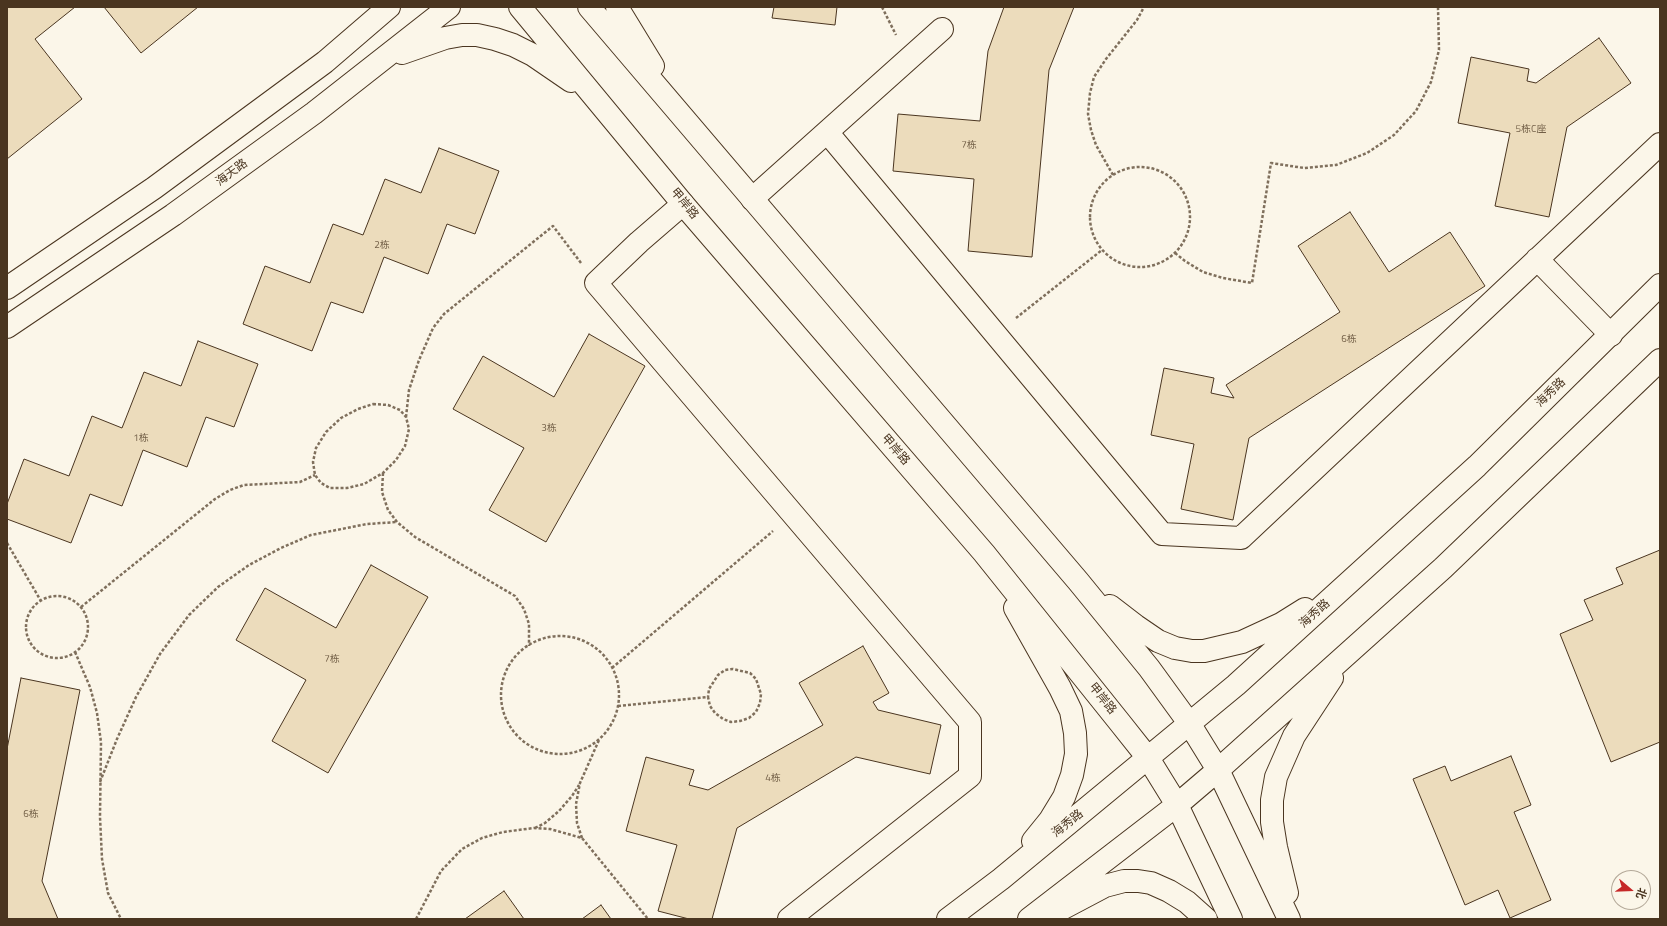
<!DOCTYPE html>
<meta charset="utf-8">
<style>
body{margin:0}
#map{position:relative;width:1667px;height:926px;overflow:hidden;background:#fbf6e9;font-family:"Titillium Web","Noto Sans SC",sans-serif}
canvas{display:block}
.frame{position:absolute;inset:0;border:8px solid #4a3520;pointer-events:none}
.north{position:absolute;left:1611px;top:870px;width:40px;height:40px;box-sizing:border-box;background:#fbf6e9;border:1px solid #b4a999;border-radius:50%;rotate:109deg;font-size:11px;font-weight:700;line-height:16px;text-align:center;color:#4a3520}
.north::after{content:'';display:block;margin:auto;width:14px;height:18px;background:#c62828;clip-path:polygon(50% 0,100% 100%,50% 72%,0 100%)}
</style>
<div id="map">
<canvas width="1667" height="926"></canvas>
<div class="frame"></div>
<div class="north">北</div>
</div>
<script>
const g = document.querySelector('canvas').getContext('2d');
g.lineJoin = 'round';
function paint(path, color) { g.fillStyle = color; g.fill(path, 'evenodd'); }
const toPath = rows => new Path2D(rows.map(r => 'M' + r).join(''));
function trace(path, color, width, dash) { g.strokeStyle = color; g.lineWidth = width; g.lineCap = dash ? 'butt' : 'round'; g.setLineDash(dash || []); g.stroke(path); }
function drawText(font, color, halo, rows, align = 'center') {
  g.font = font + ' "Titillium Web","Noto Sans SC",sans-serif'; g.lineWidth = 3; g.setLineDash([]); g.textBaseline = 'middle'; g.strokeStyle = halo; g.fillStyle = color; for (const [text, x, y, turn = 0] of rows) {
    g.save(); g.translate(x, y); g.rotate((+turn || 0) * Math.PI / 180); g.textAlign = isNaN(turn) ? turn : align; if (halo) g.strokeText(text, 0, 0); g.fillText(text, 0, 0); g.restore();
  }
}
const building = toPath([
 [7,7,75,7,35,39,82,99,7,159,7,7],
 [104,7,198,7,141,53,104,7],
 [774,7,837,7,835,25,772,18,774,7],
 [1004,7,1074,7,1049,70,1032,257,968,251,974,179,893,171,898,114,980,121,988,51,1004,7],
 [1599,38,1631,83,1567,127,1549,217,1495,206,1510,133,1458,123,1471,57,1529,69,1527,81,1536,83,1599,38],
 [439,148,499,171,475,234,447,224,428,274,384,257,363,313,331,302,312,351,243,324,265,266,310,283,333,224,363,235,385,179,421,193,439,148],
 [1350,212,1389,272,1450,232,1485,286,1249,438,1233,520,1181,509,1194,444,1151,435,1164,368,1214,378,1211,393,1234,398,1226,385,1340,312,1298,246,1350,212],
 [589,334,645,366,546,542,489,510,524,448,453,409,483,356,554,397,589,334],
 [198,341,258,364,234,427,206,417,187,467,143,450,122,506,90,494,71,543,7,519,7,504,24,459,69,476,92,416,122,428,144,372,181,386,198,341],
 [1660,550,1660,742,1611,762,1560,634,1593,620,1584,600,1623,584,1616,568,1660,550],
 [371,565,428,597,328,773,272,741,306,680,236,640,265,588,336,628,371,565],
 [863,646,889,693,873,702,878,710,941,725,930,774,856,757,737,828,712,919,689,919,658,911,677,845,626,831,646,757,694,770,689,785,708,790,823,725,799,683,863,646],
 [21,678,80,690,42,881,58,919,7,919,7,749,21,678],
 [1511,756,1531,805,1514,812,1551,900,1510,918,1498,890,1465,905,1413,779,1445,766,1451,781,1511,756],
 [504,891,524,919,465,919,504,891],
 [601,905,611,919,582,919,601,905]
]);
paint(building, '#ecdcbc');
trace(building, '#4a3520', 1);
const minor = toPath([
 [827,132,1162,534,1241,538,1660,144],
 [752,199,942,29],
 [683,204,639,242,596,283,970,722,970,776,789,919],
 [1537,259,1611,335]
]);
const major = toPath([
 [520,7,683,204,984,553,1121,724,1148,758,1177,805,1231,919],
 [589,7,1078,581,1149,668,1189,723,1218,770,1289,919],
 [617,7,653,66],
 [402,53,445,38,462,35,477,35,495,39,513,45,533,55,571,81],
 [7,288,154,188,325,62,389,7],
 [7,327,173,215,314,113,449,7],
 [1110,606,1136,626,1158,641,1175,648,1192,651,1204,651,1242,642,1281,624,1305,609],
 [1015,608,1060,688,1071,711,1075,733,1076,754,1072,775,1064,797,1050,820,1033,841],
 [1287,893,1276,847,1272,822,1272,800,1276,777,1294,736,1332,678],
 [1052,914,1105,886,1124,881,1138,881,1151,883,1169,891,1187,902,1206,919],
 [948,919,1001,879,1236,685,1477,466,1660,285],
 [1029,919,1177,805,1218,770,1443,568,1660,360]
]);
trace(minor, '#4a3520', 24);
trace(major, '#4a3520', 24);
trace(toPath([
 [882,7,896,35],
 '1090 217a50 50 0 1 1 100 0a50 50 0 1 1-100 0Z',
 [1113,175,1096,145,1091,130,1088,114,1090,93,1094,77,1106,59,1137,20,1144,7],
 [1175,253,1185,261,1203,272,1223,278,1252,283,1271,163,1304,168,1336,165,1367,153,1394,135,1416,111,1431,82,1439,50,1438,7],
 [1016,318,1102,250],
 [373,404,388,405,400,410,406,417,409,429,405,446,396,460,383,473,364,484,347,488,330,488,321,483,315,475,313,462,316,448,326,432,341,418,358,409,373,404],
 [406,417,409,390,419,360,433,328,444,314,553,226,581,263],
 [383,473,382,492,388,510,397,522,415,537,515,596,524,609,529,624,529,646],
 [7,543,41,601],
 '26 627a31 31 0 1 1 62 0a31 31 0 1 1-62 0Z',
 [81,607,215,499,230,490,244,485,300,482,315,475],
 '501 695a59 59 0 1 1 118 0a59 59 0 1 1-118 0Z',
 [75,652,90,687,97,713,101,742,100,817,102,859,108,893,121,919],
 [612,668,773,531],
 [618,706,708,697,710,706,715,713,723,719,731,722,740,721,749,718,756,712,760,703,761,694,756,679,750,673,733,669,725,670,718,675,709,689,708,697],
 [100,782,117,739,136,697,160,654,189,615,218,587,249,565,281,548,311,535,367,524,397,522],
 [535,828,545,823,559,811,572,796,579,785],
 [582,838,577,823,576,804,580,783,599,740],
 [416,919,441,871,462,849,482,838,503,832,534,828,550,829,582,838,648,919]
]), '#7f6f5c', 2.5, [3, 2]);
trace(minor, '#fbf6e9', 22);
trace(major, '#fbf6e9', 22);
drawText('10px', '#725f47', null, [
 ["5栋C座",1531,130],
 ["7栋",969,146],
 ["2栋",382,246],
 ["6栋",1349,340],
 ["3栋",549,429],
 ["1栋",141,439],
 ["7栋",332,660],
 ["4栋",773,779],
 ["6栋",31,815]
]);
drawText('12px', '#4a3520', '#fbf6e9', [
 ["海天路",232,173,-36],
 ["甲岸路",684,204,50],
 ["海秀路",1551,393,-44],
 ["甲岸路",895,450,49],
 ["海秀路",1315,614,-42],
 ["甲岸路",1102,699,51],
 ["海秀路",1068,824,-39]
]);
</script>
